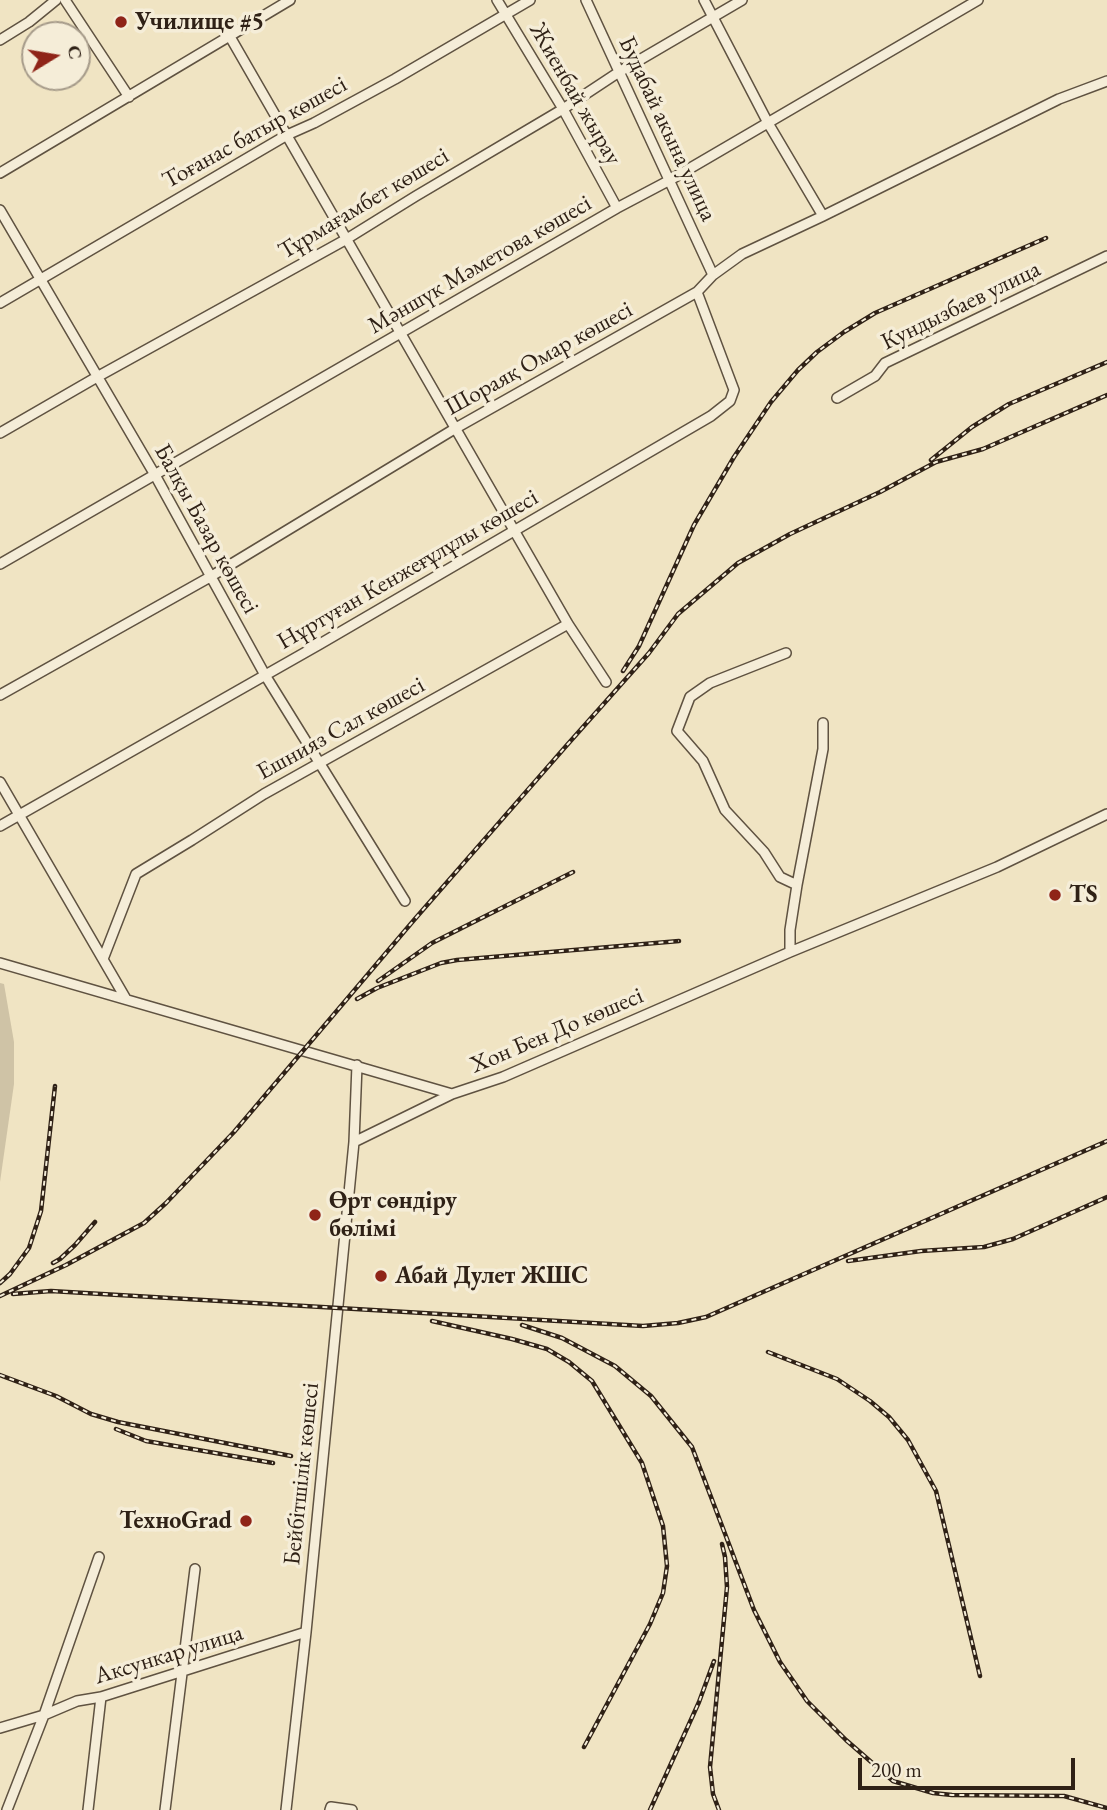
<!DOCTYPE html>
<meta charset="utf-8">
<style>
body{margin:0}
#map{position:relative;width:1107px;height:1810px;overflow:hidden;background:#f0e4c3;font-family:"EB Garamond",serif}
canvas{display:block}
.north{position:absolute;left:21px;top:21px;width:70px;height:70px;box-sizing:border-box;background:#f5edd8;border:2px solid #a69b8a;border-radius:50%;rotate:79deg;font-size:19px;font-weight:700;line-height:28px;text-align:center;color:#2f2116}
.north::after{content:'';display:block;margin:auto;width:24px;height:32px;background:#8f2418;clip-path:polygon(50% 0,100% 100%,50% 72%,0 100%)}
.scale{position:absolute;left:858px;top:1758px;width:217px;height:32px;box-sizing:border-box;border:4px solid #2f2116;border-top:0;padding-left:9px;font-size:21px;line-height:24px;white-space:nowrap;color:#2f2116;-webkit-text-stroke:5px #f5edd8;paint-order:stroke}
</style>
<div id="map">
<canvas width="1107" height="1810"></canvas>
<div class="north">С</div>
<div class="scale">200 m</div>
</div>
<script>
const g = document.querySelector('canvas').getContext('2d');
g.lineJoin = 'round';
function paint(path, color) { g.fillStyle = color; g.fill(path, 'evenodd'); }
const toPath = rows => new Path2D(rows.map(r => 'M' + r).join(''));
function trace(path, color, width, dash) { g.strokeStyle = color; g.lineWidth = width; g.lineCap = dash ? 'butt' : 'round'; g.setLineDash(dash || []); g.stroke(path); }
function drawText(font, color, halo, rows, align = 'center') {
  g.font = font + ' "EB Garamond",serif'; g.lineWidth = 7; g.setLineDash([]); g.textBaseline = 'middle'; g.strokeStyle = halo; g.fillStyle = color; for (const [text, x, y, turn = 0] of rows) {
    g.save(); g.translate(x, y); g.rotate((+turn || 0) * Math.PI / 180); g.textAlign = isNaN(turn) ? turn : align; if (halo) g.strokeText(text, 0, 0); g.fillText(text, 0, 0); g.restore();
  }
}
paint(toPath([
 [0,983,4,984,14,1042,14,1084,0,1182]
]), '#cfc3a6');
const minor = toPath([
 [65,0,129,97],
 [497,0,563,109,617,208],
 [586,0,713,275],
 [704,0,768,123,823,216],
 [229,35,568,624,606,682],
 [0,40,29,22,56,0],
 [0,173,290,0],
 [0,210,155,475,265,675,405,901],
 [0,303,287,135,314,123,395,79,530,0],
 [837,398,875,376,885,363,1107,256],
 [0,433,97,377,345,240,416,196,563,109,619,72,742,0],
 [0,564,617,208,670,180,978,0],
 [786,653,710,683,690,697,677,731,703,761,725,810,764,852,780,877,797,885],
 [0,695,210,577,456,428,697,292,713,275,742,254,823,216,1059,99,1107,81],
 [0,782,126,999],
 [0,826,320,644,711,416,730,401,734,390,697,292],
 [790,952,790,930,797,885,823,749,823,723],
 [103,959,136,874,192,840,264,794,568,624],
 [0,963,452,1094,503,1077,790,952,997,867,1107,814],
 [354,1142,452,1094],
 [0,1728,44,1715,77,1701,101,1697,306,1632],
 [7,1810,44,1715,99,1557],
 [88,1810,101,1697],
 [165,1810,195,1569],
 [286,1810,306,1632,354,1142,357,1065],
 [330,1810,331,1807,352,1810]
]);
trace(minor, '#5f5241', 12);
trace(minor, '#f5edd8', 9);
const rail = toPath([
 [931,460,972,427,1009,404,1107,362],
 [623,671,639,646,694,525,734,457,771,402,798,370,817,352,844,332,875,313,1046,238],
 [378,981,432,943,573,872],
 [357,999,377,988,441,963,457,960,679,941],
 [848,1261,921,1251,984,1247,1013,1239,1107,1197],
 [53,1263,60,1259,75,1245,95,1222],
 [0,1283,10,1274,29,1248,41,1211,55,1086],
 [13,1294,51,1291,643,1326,678,1323,706,1317,1107,1141],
 [0,1296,66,1265,144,1223,166,1203,234,1132,414,920,567,745,649,653,678,614,738,563,790,534,880,492,936,462,983,449,1107,395],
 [432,1321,512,1339,547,1349,569,1362,592,1381,642,1463,663,1526,667,1566,663,1593,650,1624,584,1747],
 [522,1325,562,1338,615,1366,651,1396,692,1447,754,1610,780,1662,807,1701,846,1740,893,1781,933,1793,952,1795,1064,1796,1107,1808],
 [768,1352,837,1379,870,1401,889,1417,908,1440,936,1491,980,1676],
 [0,1375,56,1396,91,1414,118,1422,291,1456],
 [116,1429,146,1441,273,1463],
 [650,1810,699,1702,714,1661],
 [719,1810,713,1794,710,1767,727,1587,725,1557,722,1544]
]);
trace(rail, '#2f2116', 4.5);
trace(rail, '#f5edd8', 2, [5]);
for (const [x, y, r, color] of [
 [121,22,7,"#8f2418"],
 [1055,895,7,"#8f2418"],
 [315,1215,7,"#8f2418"],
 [381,1276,7,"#8f2418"],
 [246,1521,7,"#8f2418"]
]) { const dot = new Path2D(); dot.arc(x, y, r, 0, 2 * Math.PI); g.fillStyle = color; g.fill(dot); trace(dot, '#f5edd8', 2.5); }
drawText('bold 24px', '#2f2116', '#f5edd8', [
 ["Училище #5",135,22],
 ["TS",1069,895],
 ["Өрт сөндіру",329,1201],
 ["бөлімі",329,1229],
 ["Абай Дулет ЖШС",395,1276],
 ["ТехноGrad",232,1521,"right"]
], 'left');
drawText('24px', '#2f2116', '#f5edd8', [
 ["Жиенбай жырау",575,94,60],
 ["Будабай акына улица",667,129,65],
 ["Тоғанас батыр көшесі",255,133,-29],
 ["Тұрмағамбет көшесі",364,204,-31],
 ["Мәншүк Мәметова көшесі",480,265,-30],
 ["Кундызбаев улица",961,306,-26],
 ["Шораяқ Омар көшесі",539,359,-29],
 ["Балқы Базар көшесі",206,529,61],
 ["Нұртуған Кенжеғұлұлы көшесі",408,570,-30],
 ["Ешнияз Сал көшесі",341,729,-29],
 ["Хон Бен До көшесі",557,1031,-23],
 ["Бейбітшілік көшесі",302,1474,-84],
 ["Аксункар улица",169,1655,-17]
]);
</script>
